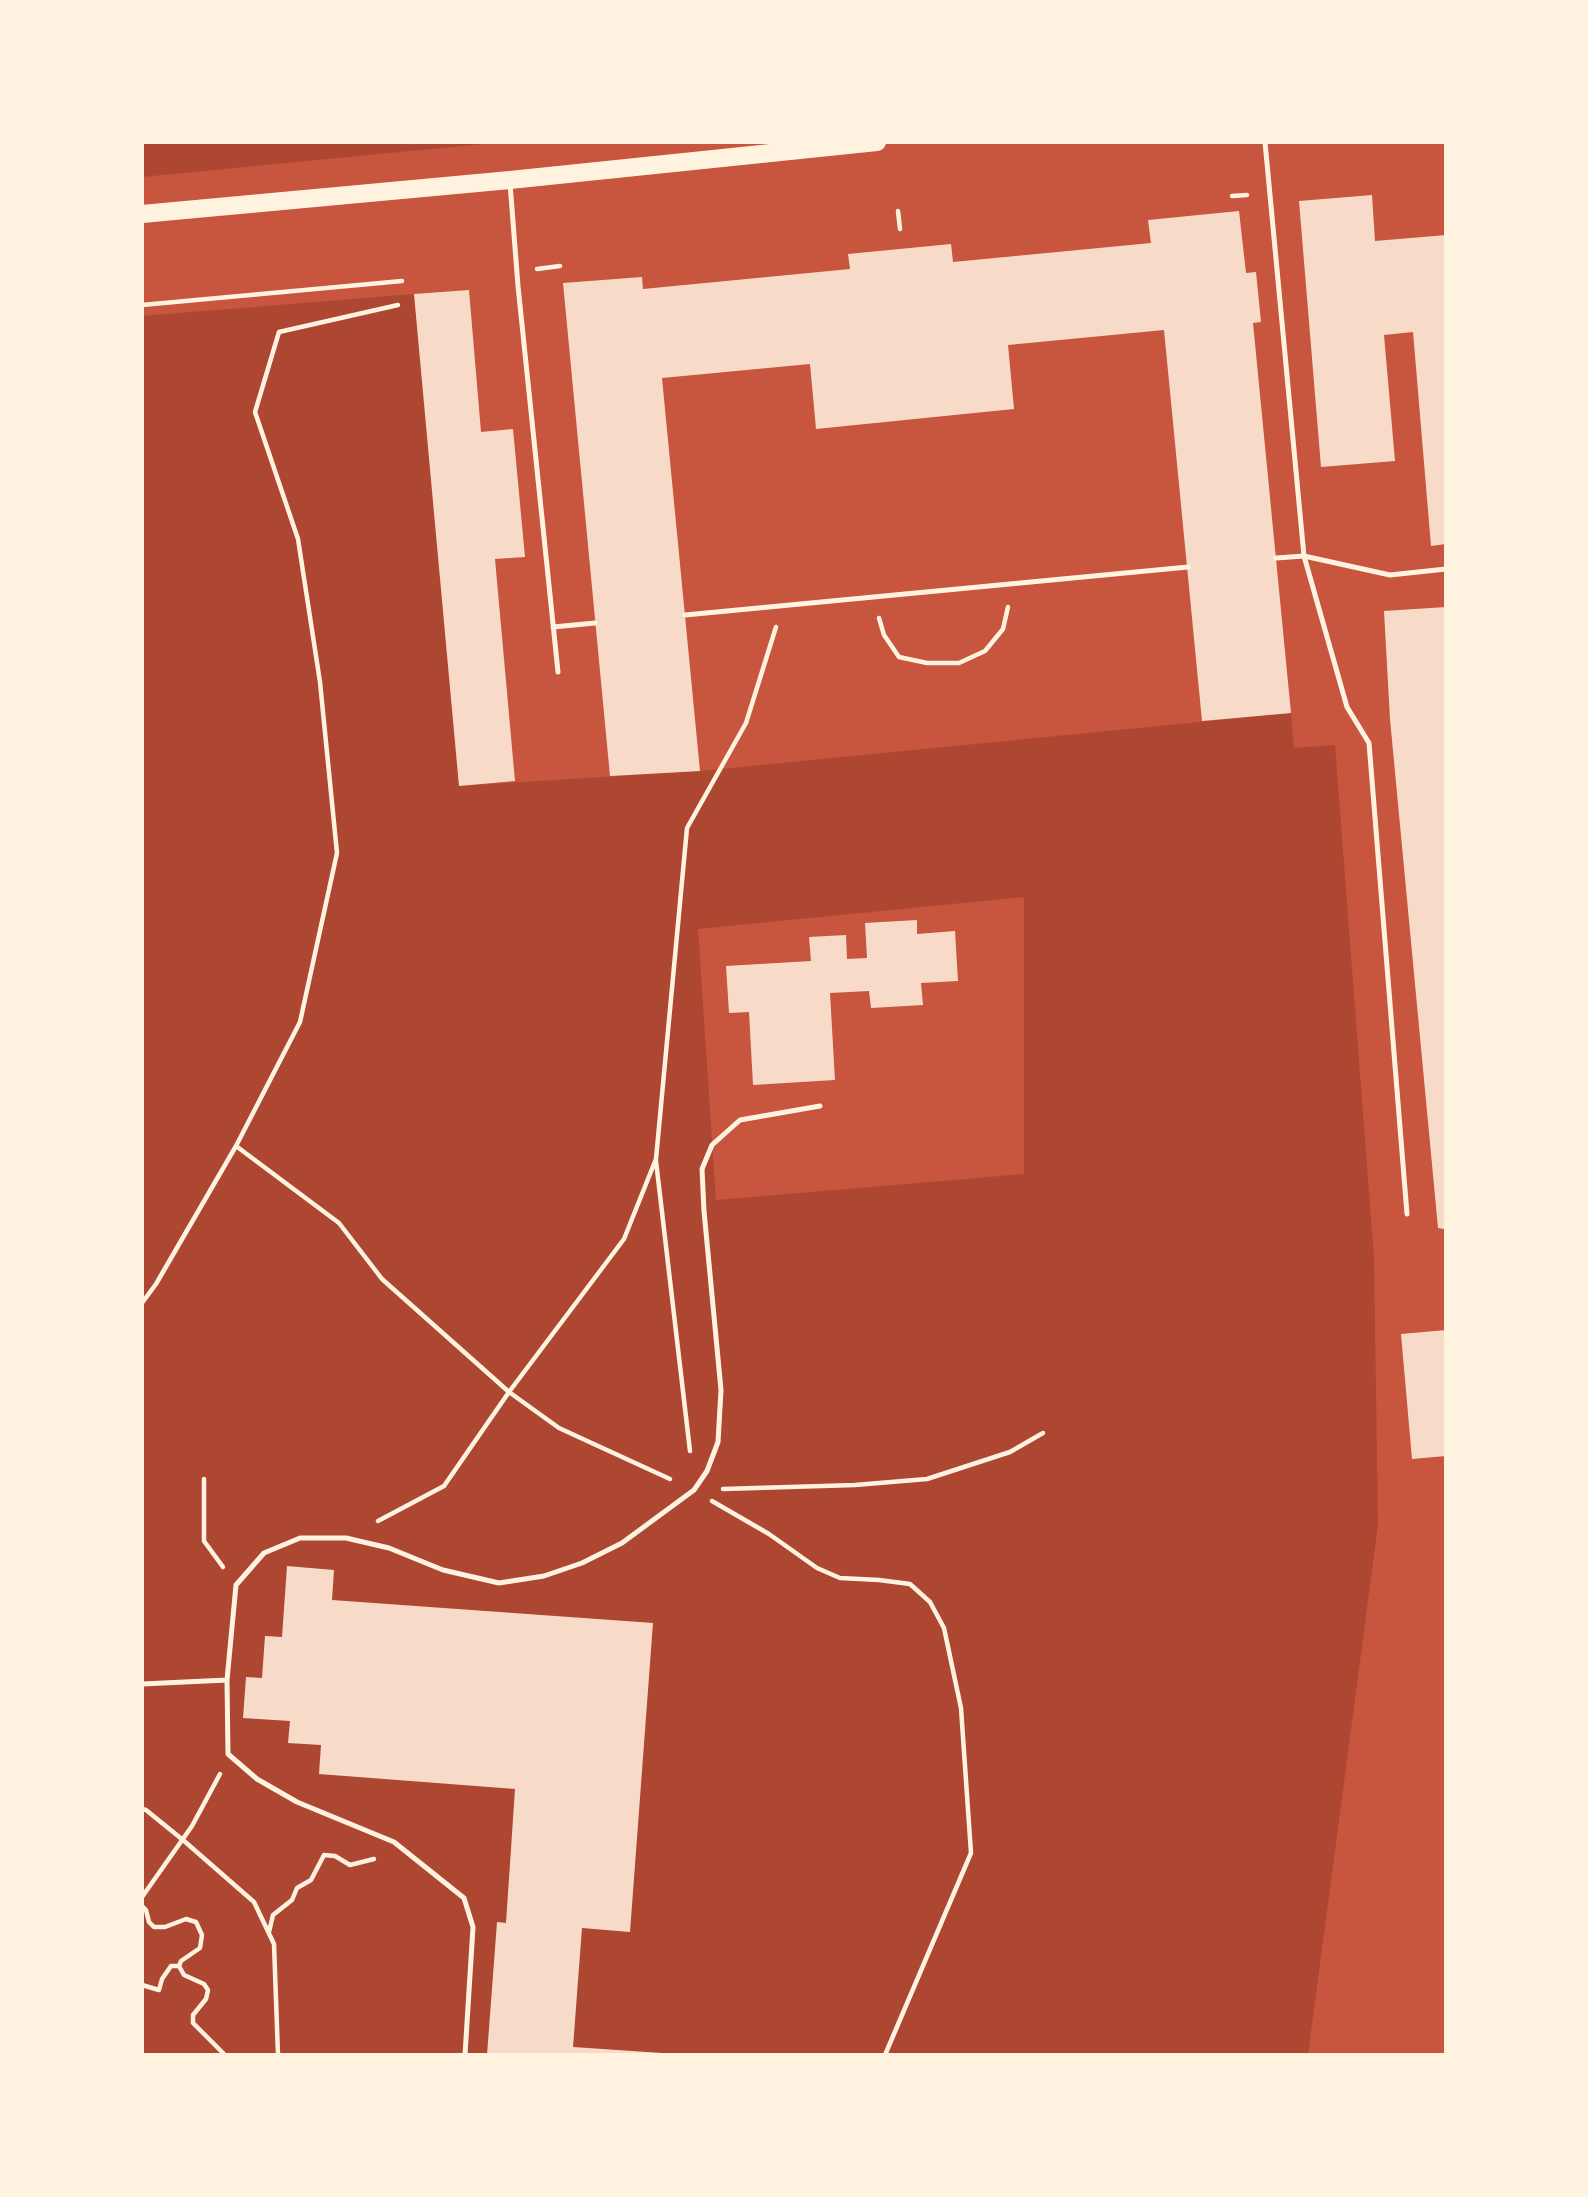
<!DOCTYPE html>
<style>
body{margin:0}
#map{position:relative;width:1588px;height:2197px;overflow:hidden;background:#c8553d;font-family:Georgia,serif}
canvas{display:block}
.frame{position:absolute;inset:0;border:144px solid #fff3e0;pointer-events:none}
</style>
<div id="map">
<canvas width="1588" height="2197"></canvas>
<div class="frame"></div>
</div>
<script>
const g = document.querySelector('canvas').getContext('2d');
g.lineJoin = 'round';
function paint(path, color) { g.fillStyle = color; g.fill(path, 'evenodd'); }
const toPath = rows => new Path2D(rows.map(r => 'M' + r).join(''));
function trace(path, color, width, dash) { g.strokeStyle = color; g.lineWidth = width; g.lineCap = dash ? 'butt' : 'round'; g.setLineDash(dash || []); g.stroke(path); }
paint(toPath([
 [142,142,503,142,142,177],
 [414,294,459,786,700,771,1291,713,1294,748,1335,745,1374,1258,1378,1525,1308,2055,142,2055,142,316],
 [1024,897,1024,1174,716,1200,698,929]
]), '#ae4732');
paint(toPath([
 [1372,195,1375,241,1446,235,1446,544,1431,546,1413,332,1384,335,1395,461,1321,467,1299,201],
 [1239,211,1246,273,1256,272,1261,322,1253,323,1291,713,1202,721,1164,330,1008,345,1014,409,816,429,810,364,662,378,700,771,610,776,563,283,642,277,643,289,850,269,848,254,951,244,953,262,1151,243,1148,220],
 [469,290,481,432,513,429,525,557,495,559,515,781,459,786,414,294],
 [1446,607,1446,1228,1444,1229,1438,1228,1390,719,1384,611],
 [917,920,917,934,955,931,958,981,921,983,923,1005,871,1008,869,991,830,993,835,1080,753,1085,749,1012,729,1013,726,966,811,961,809,937,846,935,847,959,867,958,865,923],
 [1446,1330,1446,1456,1412,1459,1401,1334],
 [287,1566,334,1570,332,1600,653,1623,630,1932,582,1928,573,2047,662,2053,662,2055,487,2055,497,1922,506,1923,515,1789,319,1774,321,1745,288,1743,290,1721,243,1718,246,1677,262,1678,265,1636,282,1637]
]), '#f7dbc8');
trace(toPath([
 [1232,196,1247,195],
 [898,211,900,229],
 [537,269,560,266],
 [142,305,402,281],
 [879,618,884,635,899,657,927,663,959,663,985,651,1003,629,1008,607],
 [236,1146,339,1223,382,1279,509,1392,559,1428,670,1479],
 [656,1161,690,1451],
 [142,1303,156,1284,236,1146,300,1022,337,853,320,682,298,539,255,412,279,332,398,305],
 [204,1479,204,1541,223,1567],
 [723,1489,855,1485,927,1479,1010,1452,1043,1433],
 [712,1501,769,1534,817,1568,840,1578,879,1580,910,1584,930,1602,944,1628,961,1708,971,1853,885,2055],
 [378,1521,444,1486,509,1392,624,1239,656,1159,687,828,746,723,776,627],
 [142,1809,146,1810,183,1840,254,1902,274,1944,278,2055],
 [142,1897,192,1826,220,1774],
 [142,1906,146,1910,149,1922,154,1927,165,1927,186,1919,196,1922,202,1935,200,1948,181,1961,179,1966,171,1966,162,1979,159,1990,142,1985],
 [269,1932,273,1915,292,1900,297,1888,311,1880,324,1855,335,1856,350,1865,374,1859],
 [179,1966,184,1975,204,1984,208,1990,206,1999,193,2015,193,2023,225,2055]
]), '#fff3e0', 4.5);
trace(toPath([
 [1265,142,1304,556,1347,707,1369,743,1407,1214],
 [510,183,518,286,558,672],
 [1276,558,1304,556,1390,575,1446,569],
 [685,615,1188,567],
 [553,627,595,623],
 [142,1684,227,1680],
 [465,2055,473,1927,464,1898,394,1842,297,1802,257,1779,228,1754,227,1680,236,1585,264,1553,300,1538,346,1538,389,1548,443,1570,499,1583,544,1576,582,1563,622,1543,694,1490,707,1471,718,1442,721,1390,704,1211,702,1169,712,1145,740,1120,820,1106]
]), '#fff3e0', 5);
trace(toPath([
 [142,214,510,180,877,142]
]), '#fff3e0', 18);
</script>
